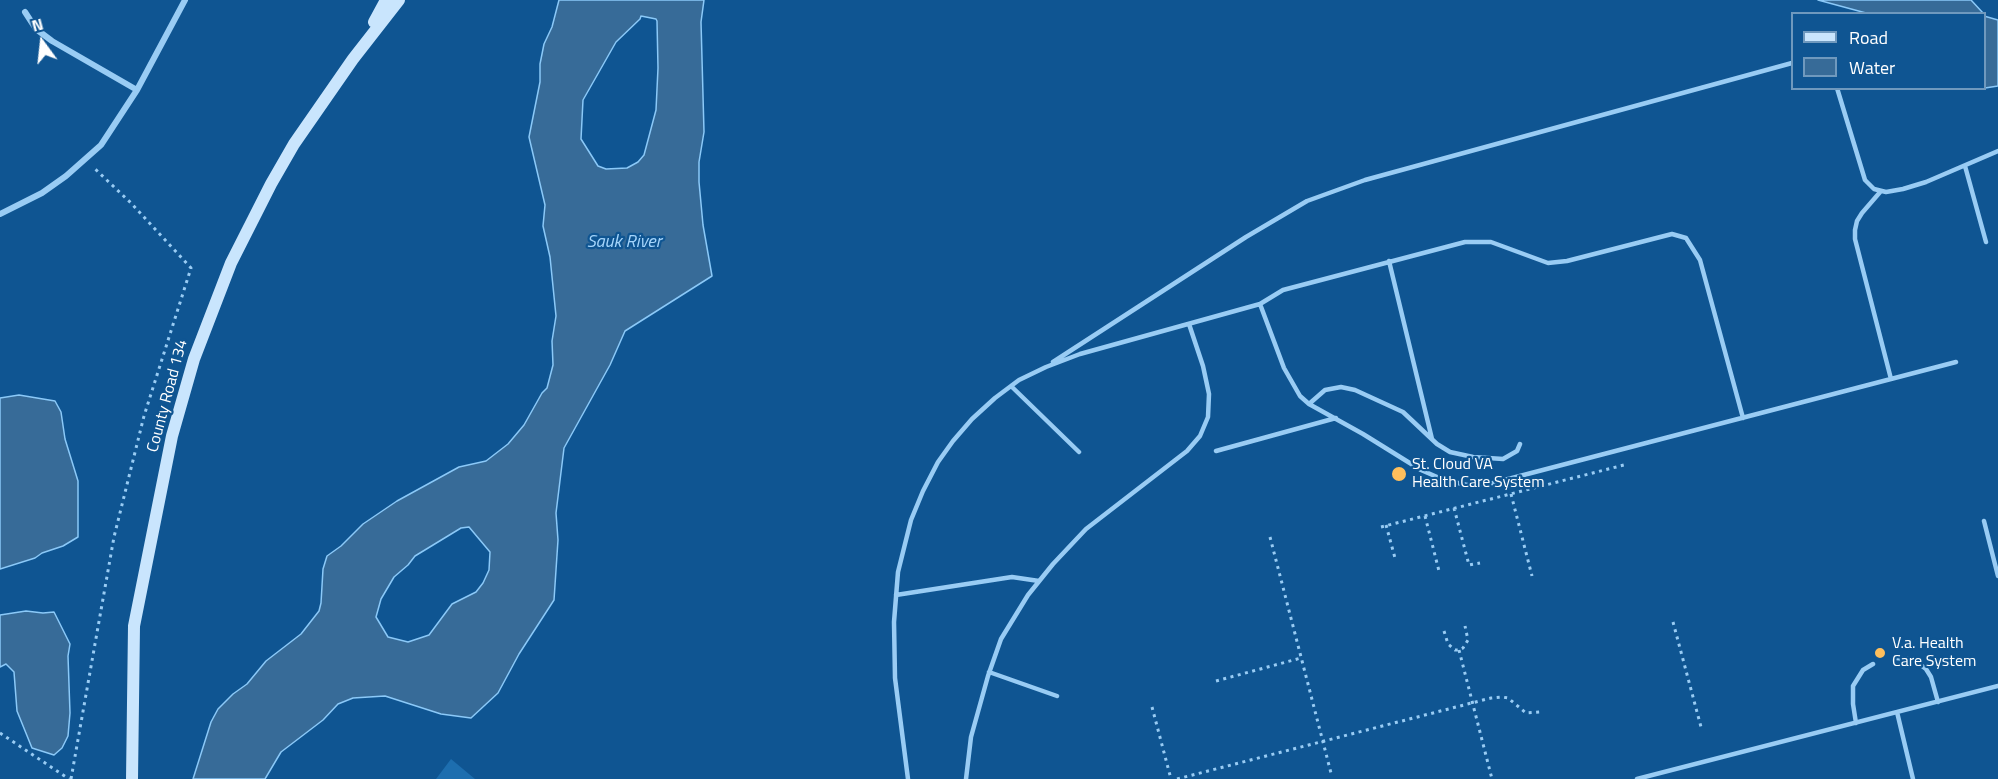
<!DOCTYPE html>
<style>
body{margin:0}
#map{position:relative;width:1998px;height:779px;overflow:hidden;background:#0f5592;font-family:"Titillium Web",sans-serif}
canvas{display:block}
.legend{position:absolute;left:1791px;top:12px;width:195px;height:78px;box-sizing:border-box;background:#0f5592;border:2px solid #6f99be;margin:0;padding:8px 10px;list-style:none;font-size:18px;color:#fff}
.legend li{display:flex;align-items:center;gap:12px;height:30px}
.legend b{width:30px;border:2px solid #6f99be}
.north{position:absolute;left:12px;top:12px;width:60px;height:60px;-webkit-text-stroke:4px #0f5592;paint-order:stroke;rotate:345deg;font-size:16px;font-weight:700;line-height:24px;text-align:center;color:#fff}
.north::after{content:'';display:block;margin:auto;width:21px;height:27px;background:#fff;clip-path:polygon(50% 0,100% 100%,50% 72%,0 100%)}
</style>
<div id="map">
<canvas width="1998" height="779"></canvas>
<ul class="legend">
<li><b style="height:8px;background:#c9e5fd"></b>Road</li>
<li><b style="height:16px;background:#376b98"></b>Water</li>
</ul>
<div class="north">N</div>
</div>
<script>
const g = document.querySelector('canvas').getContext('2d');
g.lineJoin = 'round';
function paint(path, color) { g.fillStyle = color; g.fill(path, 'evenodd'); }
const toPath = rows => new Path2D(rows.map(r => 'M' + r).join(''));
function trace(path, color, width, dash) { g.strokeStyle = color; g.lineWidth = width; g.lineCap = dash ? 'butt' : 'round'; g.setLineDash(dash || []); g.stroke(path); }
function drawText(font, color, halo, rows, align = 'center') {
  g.font = font + ' "Titillium Web",sans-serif'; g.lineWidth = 4.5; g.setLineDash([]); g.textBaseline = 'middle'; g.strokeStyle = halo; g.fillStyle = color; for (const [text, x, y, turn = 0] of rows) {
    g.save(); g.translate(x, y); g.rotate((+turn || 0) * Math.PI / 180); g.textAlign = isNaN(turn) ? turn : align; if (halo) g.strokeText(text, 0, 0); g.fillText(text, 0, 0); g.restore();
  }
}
paint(toPath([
 [451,759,475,779,436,779]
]), '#1d6eaf');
const water = toPath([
 [559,0,704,0,701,22,704,132,699,162,699,182,703,225,712,276,625,331,610,365,564,448,556,513,558,540,554,600,519,654,498,693,471,718,441,714,385,696,353,698,338,704,323,720,281,752,265,779,193,779,211,722,218,709,233,694,247,684,266,661,301,634,319,611,321,603,323,569,327,556,341,546,363,524,397,501,459,467,486,461,508,444,524,425,542,393,547,388,553,365,552,341,556,316,550,257,543,226,545,205,529,137,540,82,540,64,544,44,552,27,559,0],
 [641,16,656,19,657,21,658,68,656,110,644,155,638,162,627,168,606,169,598,166,581,139,583,100,616,42,640,19,641,16],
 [469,527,490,552,489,570,483,583,476,592,452,604,429,635,408,642,388,637,376,617,381,599,394,577,408,565,415,556,461,528,469,527],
 [1818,0,1971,0,1983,13,1866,13,1818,0],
 [1984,16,1998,20,1998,86,1985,88,1984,16],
 [19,395,55,401,61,412,65,439,78,481,78,537,63,546,42,553,35,558,0,569,0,398,19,395],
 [26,611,43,613,54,612,70,644,68,656,70,713,68,736,62,748,54,755,32,748,17,711,14,672,6,664,0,667,0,615,26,611]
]);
paint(water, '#376b98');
trace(water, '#8bc9f8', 1.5);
trace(toPath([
 [1511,494,1532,576],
 [1454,508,1469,565,1480,563],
 [1425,516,1439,571],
 [1386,525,1395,558],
 [1381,527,1624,465],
 [1270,537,1331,773],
 [1673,622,1701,727],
 [1444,631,1448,644,1455,650,1459,650,1463,648,1468,640,1465,626],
 [1459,650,1492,779],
 [1216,681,1301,658],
 [1152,707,1171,779],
 [0,733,69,779],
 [71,779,114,537,144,416,191,268,131,203,93,167],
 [1177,779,1491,698,1502,697,1508,698,1526,713,1540,712]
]), '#99ccf4', 3, [3, 4.5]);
trace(toPath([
 [1837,88,1865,180,1874,189,1886,192,1903,189,1926,182,1998,151],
 [1965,166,1986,242],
 [1881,191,1862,213,1857,221,1855,230,1855,239,1891,379],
 [1389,261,1432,439],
 [1260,304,1284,368,1300,396,1309,404,1363,434,1421,470,1444,480,1467,485,1493,483,1956,362],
 [1053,362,1246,237,1307,201,1365,180,1792,63],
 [1011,386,1079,452],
 [1309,404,1325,390,1341,387,1355,390,1403,412,1437,444,1450,452,1473,457,1503,459,1517,451,1520,444],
 [1216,451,1336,418],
 [1984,521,1998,576],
 [896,595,1012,577,1039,581],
 [1896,658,1908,659,1918,663,1926,669,1931,677,1938,702],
 [989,672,1057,696],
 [1897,712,1913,779],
 [1856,723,1853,704,1853,686,1863,670,1873,664],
 [908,779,895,678,894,622,898,572,911,520,923,491,938,462,953,441,972,419,995,398,1019,380,1046,367,1080,354,1260,304,1283,290,1465,242,1491,242,1548,263,1567,261,1672,234,1686,238,1700,260,1743,418],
 [966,779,971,737,988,676,1001,639,1028,595,1053,564,1086,529,1187,451,1200,436,1208,417,1209,394,1203,366,1189,324],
 [1637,779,1998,686]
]), '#99ccf4', 4.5);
trace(toPath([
 [25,12,36,29,52,41,137,90],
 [0,214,42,193,66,176,101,145,137,90,185,0]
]), '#99ccf4', 6);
trace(toPath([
 [374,22,386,0],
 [132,779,134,626,172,436,194,359,231,263,271,184,294,144,353,59,399,0]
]), '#c9e5fd', 12);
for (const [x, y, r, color] of [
 [1399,474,8,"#ffbf5c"],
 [1880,653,6,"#ffbf5c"]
]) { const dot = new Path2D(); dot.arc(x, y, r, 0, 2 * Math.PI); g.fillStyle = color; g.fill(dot); trace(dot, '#0f5592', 2); }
drawText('16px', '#fff', '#0f5592', [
 ["County Road 134",168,396,-75]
]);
drawText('16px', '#fff', '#0f5592', [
 ["St. Cloud VA",1412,465],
 ["Health Care System",1412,483],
 ["V.a. Health",1892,644],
 ["Care System",1892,662]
], 'left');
drawText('italic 18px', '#a5d5fb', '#0f5592', [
 ["Sauk River",624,243]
]);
</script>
